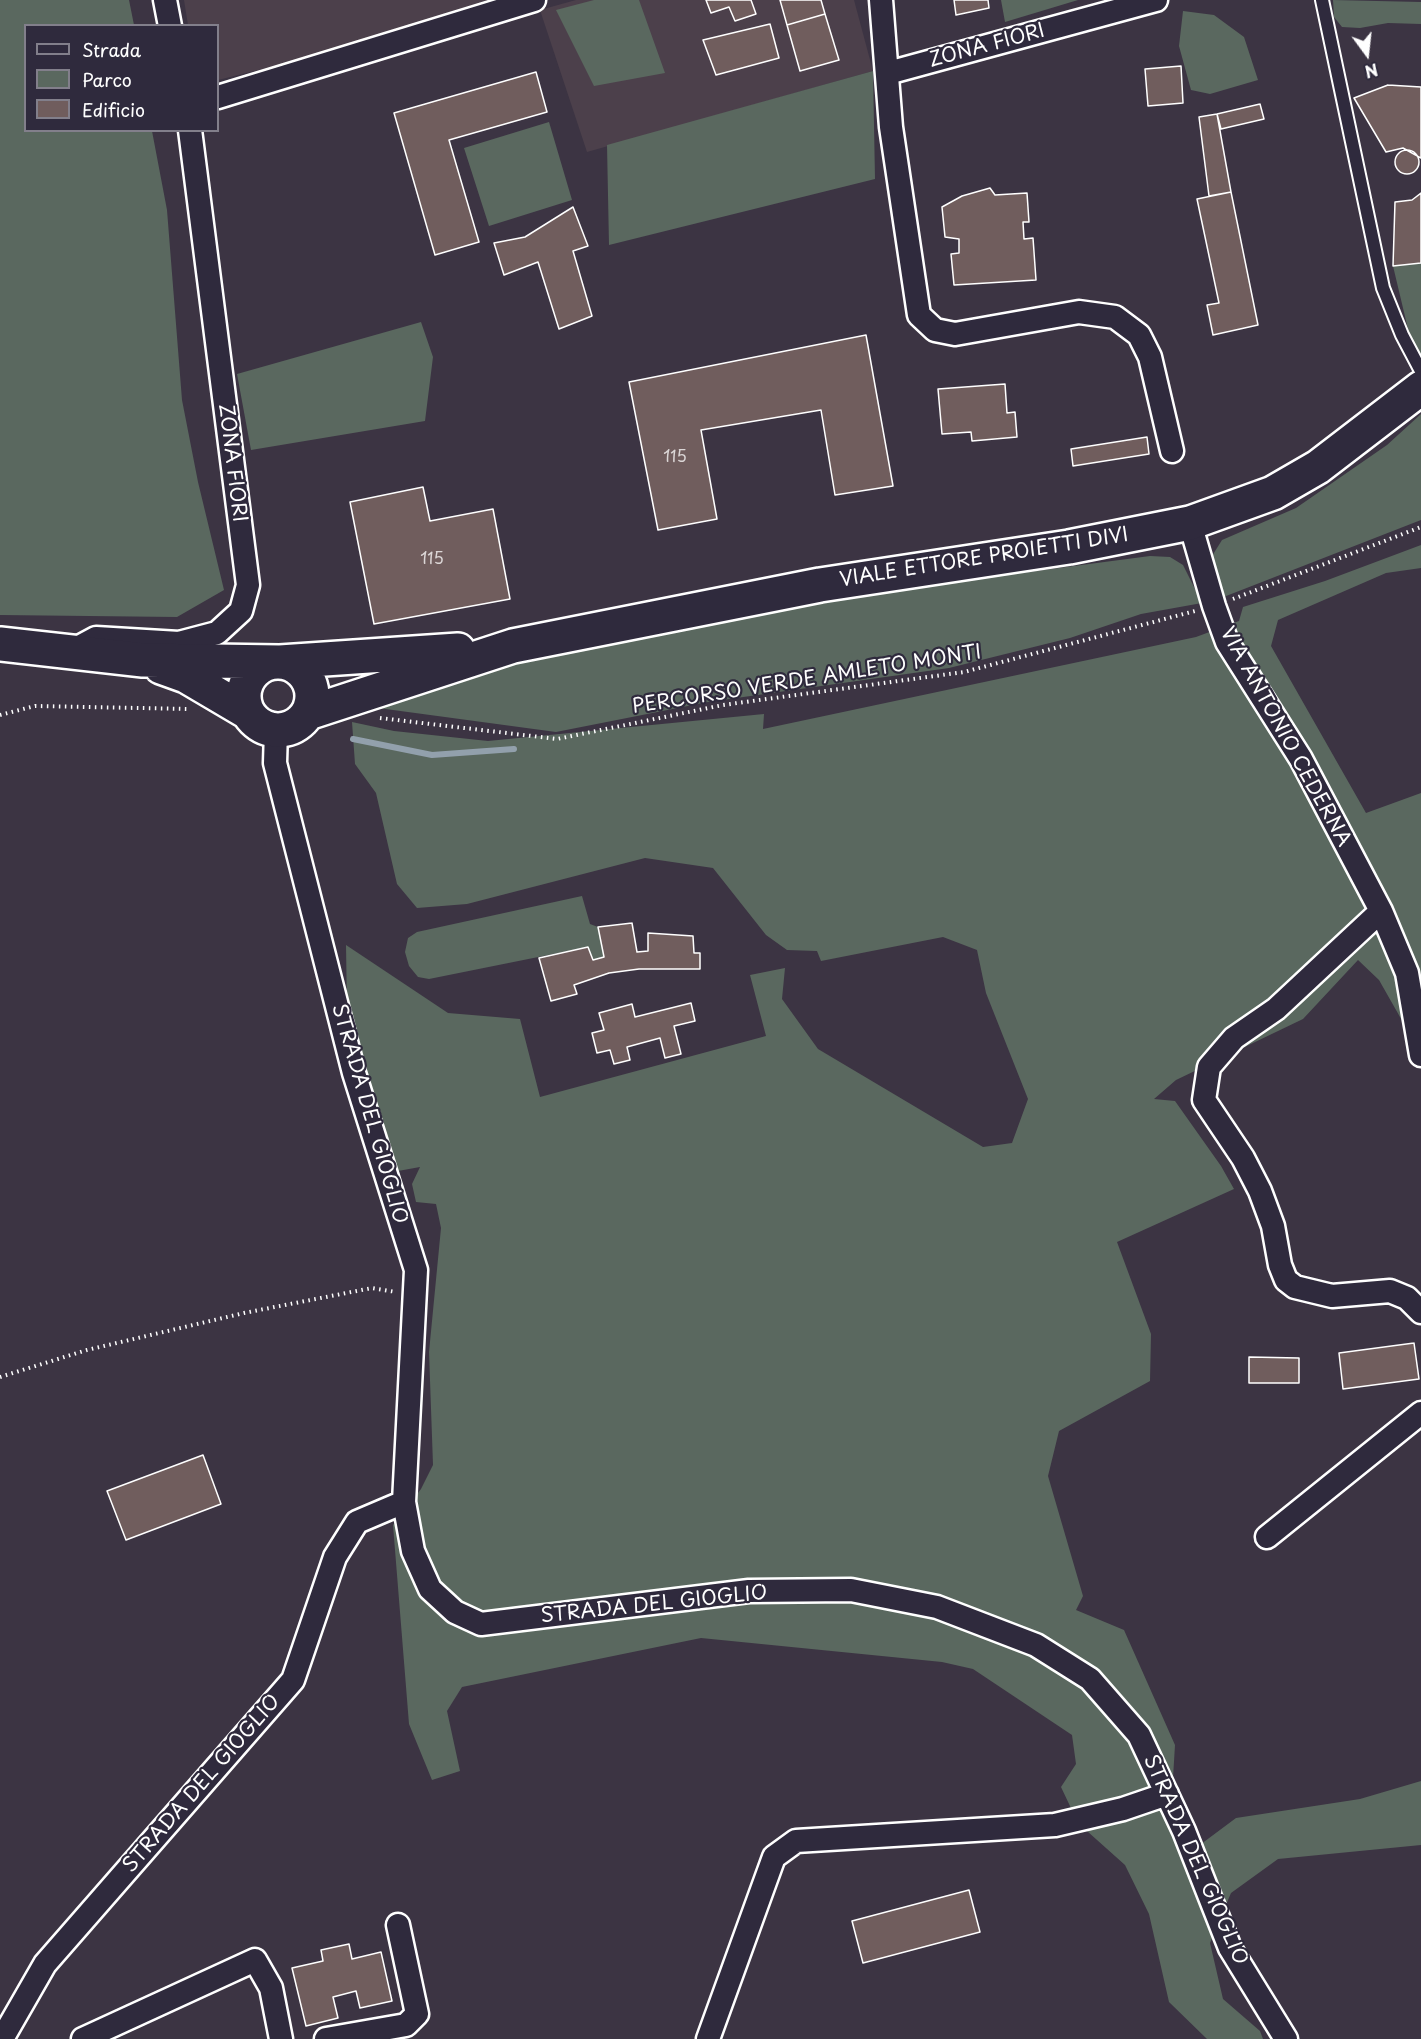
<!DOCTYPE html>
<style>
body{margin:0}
#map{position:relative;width:1421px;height:2039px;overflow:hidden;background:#3c3443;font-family:"Playpen Sans",sans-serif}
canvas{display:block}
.legend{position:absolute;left:24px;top:24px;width:195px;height:108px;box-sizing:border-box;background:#2f2a3d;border:2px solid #827f8b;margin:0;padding:8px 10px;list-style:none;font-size:18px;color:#fff}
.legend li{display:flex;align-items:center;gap:12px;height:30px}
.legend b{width:30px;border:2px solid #827f8b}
.north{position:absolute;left:1337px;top:24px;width:60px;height:60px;-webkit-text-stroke:4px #2f2a3d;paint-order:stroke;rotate:165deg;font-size:16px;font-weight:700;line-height:24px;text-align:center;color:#fff}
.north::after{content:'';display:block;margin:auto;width:21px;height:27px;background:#fff;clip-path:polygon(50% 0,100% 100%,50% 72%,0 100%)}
</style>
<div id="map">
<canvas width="1421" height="2039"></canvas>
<ul class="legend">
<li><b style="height:8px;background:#2f2a3d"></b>Strada</li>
<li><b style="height:16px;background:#5a685f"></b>Parco</li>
<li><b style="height:16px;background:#705d5d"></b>Edificio</li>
</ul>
<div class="north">N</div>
</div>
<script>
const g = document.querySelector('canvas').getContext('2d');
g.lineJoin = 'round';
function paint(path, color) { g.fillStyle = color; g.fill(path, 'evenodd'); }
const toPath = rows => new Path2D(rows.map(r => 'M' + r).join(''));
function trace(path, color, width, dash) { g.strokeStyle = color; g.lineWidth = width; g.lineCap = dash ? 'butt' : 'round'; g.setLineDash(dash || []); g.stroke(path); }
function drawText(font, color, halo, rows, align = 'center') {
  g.font = font + ' "Playpen Sans",sans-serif'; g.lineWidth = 4.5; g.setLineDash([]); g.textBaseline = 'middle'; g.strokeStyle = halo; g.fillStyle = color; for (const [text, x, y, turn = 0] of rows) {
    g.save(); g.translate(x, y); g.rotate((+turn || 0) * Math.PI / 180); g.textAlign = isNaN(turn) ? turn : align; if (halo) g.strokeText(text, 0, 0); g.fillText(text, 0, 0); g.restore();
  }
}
paint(toPath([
 [184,0,492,0,339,50,218,80,218,26,188,25],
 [576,0,854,0,873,71,587,152,540,10]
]), '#4c404b');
paint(toPath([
 [0,0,129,0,134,25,26,26,26,130,152,131,167,210,182,400,198,482,224,590,177,617,0,615],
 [594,0,639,0,665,73,594,86,556,10],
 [1001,0,1078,0,1005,22],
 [1333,0,1421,2,1421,24,1388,23,1360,28,1342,27,1334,17],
 [1183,11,1214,15,1244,37,1258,80,1210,94,1191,90,1179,46],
 [873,71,875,179,609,245,607,145],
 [549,122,572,200,489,226,464,148],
 [1421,263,1421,354,1413,350,1393,266],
 [421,322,433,357,425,421,251,450,237,374],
 [1421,414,1421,520,1221,598,1212,556,1222,540,1296,508,1387,445],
 [1421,545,1421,568,1386,573,1278,620,1271,646,1366,813,1421,793,1421,1054,1379,980,1358,960,1303,1019,1176,1080,1154,1099,1175,1101,1221,1166,1234,1189,1117,1242,1151,1334,1150,1381,1059,1431,1048,1476,1083,1596,1076,1610,1124,1630,1175,1745,1170,1827,1181,1859,1236,1818,1360,1799,1421,1781,1421,1845,1278,1859,1231,1893,1210,1943,1223,1999,1260,2031,1263,2039,1207,2039,1169,2002,1149,1914,1125,1865,1078,1823,1061,1787,1076,1764,1072,1735,973,1669,942,1662,701,1638,462,1687,447,1711,460,1771,432,1780,409,1724,393,1525,421,1489,433,1465,429,1352,441,1228,436,1204,416,1202,412,1184,420,1167,398,1171,347,1009,346,945,448,1013,520,1019,540,1097,766,1036,750,975,785,968,782,999,818,1049,983,1147,1012,1143,1028,1099,986,993,977,950,943,937,821,961,817,951,787,950,766,935,713,868,645,858,467,904,417,908,397,884,376,793,355,764,352,722,394,731,488,741,764,714,763,729,1196,637,1239,621,1243,607,1325,581],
 [1150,556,1170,557,1183,565,1202,603,1141,614,1070,638,949,668,708,702,556,732,356,705,379,695,716,613],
 [582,896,590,924,598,927,604,957,593,960,588,947,429,979,418,977,409,966,405,952,408,938,417,932]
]), '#5a685f');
trace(toPath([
 [353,739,432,755,514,749]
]), '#92a0ac', 6);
const building = toPath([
 [706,0,751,0,756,14,735,21,729,7,711,13,706,0],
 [780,0,821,0,825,14,787,25,780,0],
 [954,0,988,0,989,8,956,15,954,0],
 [825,14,839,60,800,71,787,25,825,14],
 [770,24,779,58,716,75,703,40,770,24],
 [1181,66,1183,103,1148,106,1145,69,1181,66],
 [536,72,547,112,449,140,479,242,435,255,394,113,536,72],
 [1388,85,1421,87,1421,158,1403,148,1386,152,1354,98,1388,85],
 [1260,104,1264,119,1221,129,1217,114,1260,104],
 [1217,114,1231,192,1209,196,1199,117,1217,114],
 '1395 162a12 12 0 1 1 24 0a12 12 0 1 1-24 0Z',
 [990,188,995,195,1027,193,1029,222,1023,222,1024,239,1033,238,1036,280,954,285,951,254,959,253,959,239,945,237,942,207,962,196,990,188],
 [1231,192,1258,325,1213,335,1207,305,1219,303,1197,199,1231,192],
 [1421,193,1421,263,1393,266,1395,202,1412,200,1421,193],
 [573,207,588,246,573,251,592,316,559,329,538,262,504,275,494,243,525,237,573,207],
 [866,335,893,486,835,495,821,410,701,430,717,519,658,530,629,382,866,335],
 [1005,384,1007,413,1015,412,1017,437,972,441,971,432,942,434,938,389,1005,384],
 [1147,437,1149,454,1073,466,1071,449,1147,437],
 [423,487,430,521,493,509,510,599,374,624,350,502,423,487],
 [632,923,637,952,648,951,648,933,693,936,694,953,700,953,700,969,639,969,609,973,574,985,577,994,551,1001,539,958,588,947,593,960,604,957,598,927,632,923],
 [691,1003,695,1021,674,1026,681,1054,665,1058,660,1038,627,1047,630,1060,614,1064,610,1050,597,1053,592,1033,604,1030,599,1013,632,1004,635,1017,691,1003],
 [1414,1343,1419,1379,1343,1389,1339,1353,1414,1343],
 [1249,1357,1299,1358,1299,1383,1249,1383,1249,1357],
 [203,1455,221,1504,126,1540,107,1491,203,1455],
 [969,1890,980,1932,863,1963,852,1921,969,1890],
 [349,1944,352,1959,381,1952,392,2001,360,2008,356,1991,333,1997,338,2018,306,2026,292,1968,323,1961,321,1950,349,1944]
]);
paint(building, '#705d5d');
trace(building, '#fff', 1.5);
const lane = toPath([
 [1322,0,1383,288,1402,335,1421,371]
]);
const street = toPath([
 [165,0,170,26],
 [881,0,891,127,919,315,935,330,955,334,1079,312,1115,317,1139,335,1150,357,1172,451],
 [888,73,1156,0],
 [218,97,534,0],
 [1190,523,1214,606,1227,642,1301,759,1381,911,1407,973,1421,1055],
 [70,652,96,638,179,643,217,633,241,611,248,585,190,130],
 [276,730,275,763,354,1073,416,1270,404,1502,413,1551,430,1589,455,1612,481,1624,749,1591,851,1590,937,1607,1036,1645,1090,1679,1139,1735,1184,1831,1230,1948,1286,2039],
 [1381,911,1276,1009,1234,1038,1209,1067,1204,1100,1243,1158,1260,1191,1273,1226,1280,1265,1286,1280,1295,1287,1332,1296,1390,1291,1407,1298,1421,1312],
 [1267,1537,1421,1413],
 [2,2039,45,1964,293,1680,335,1557,357,1522,404,1502],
 [83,2039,255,1960,271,1988,281,2039],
 [326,2039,406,2025,417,2014,398,1925],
 [708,2039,774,1857,796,1841,1055,1825,1123,1809,1167,1794]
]);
const secondary = toPath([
 [0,644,143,660,280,662,458,650],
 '244 696a34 34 0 1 1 68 0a34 34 0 1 1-68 0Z',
 [161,667,186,676,247,712],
 [308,713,513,646,820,585,1069,547,1190,523,1273,493,1318,467,1421,388]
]);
trace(lane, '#fff', 16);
trace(street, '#fff', 27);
trace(secondary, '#fff', 38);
trace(toPath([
 [1233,599,1421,527],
 [0,715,35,706,190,709],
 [380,718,557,739,723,705,964,672,1195,611],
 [0,1377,87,1350,244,1313,372,1288,396,1292]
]), '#fff', 4, [1.5, 4.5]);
trace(lane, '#2f2a3d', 12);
trace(street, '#2f2a3d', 22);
trace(secondary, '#2f2a3d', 33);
drawText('16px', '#dbd6d6', null, [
 ["115",675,458],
 ["115",432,560]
]);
drawText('20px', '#fff', '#2f2a3d', [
 ["ZONA FIORI",987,46,-15],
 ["ZONA FIORI",232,463,83],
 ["VIALE ETTORE PROIETTI DIVI",984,558,-9],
 ["PERCORSO VERDE AMLETO MONTI",807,680,-9],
 ["VIA ANTONIO CEDERNA",1285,737,61],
 ["STRADA DEL GIOGLIO",369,1114,74],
 ["STRADA DEL GIOGLIO",654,1605,-6],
 ["STRADA DEL GIOGLIO",202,1784,-49],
 ["STRADA DEL GIOGLIO",1195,1860,66]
]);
</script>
